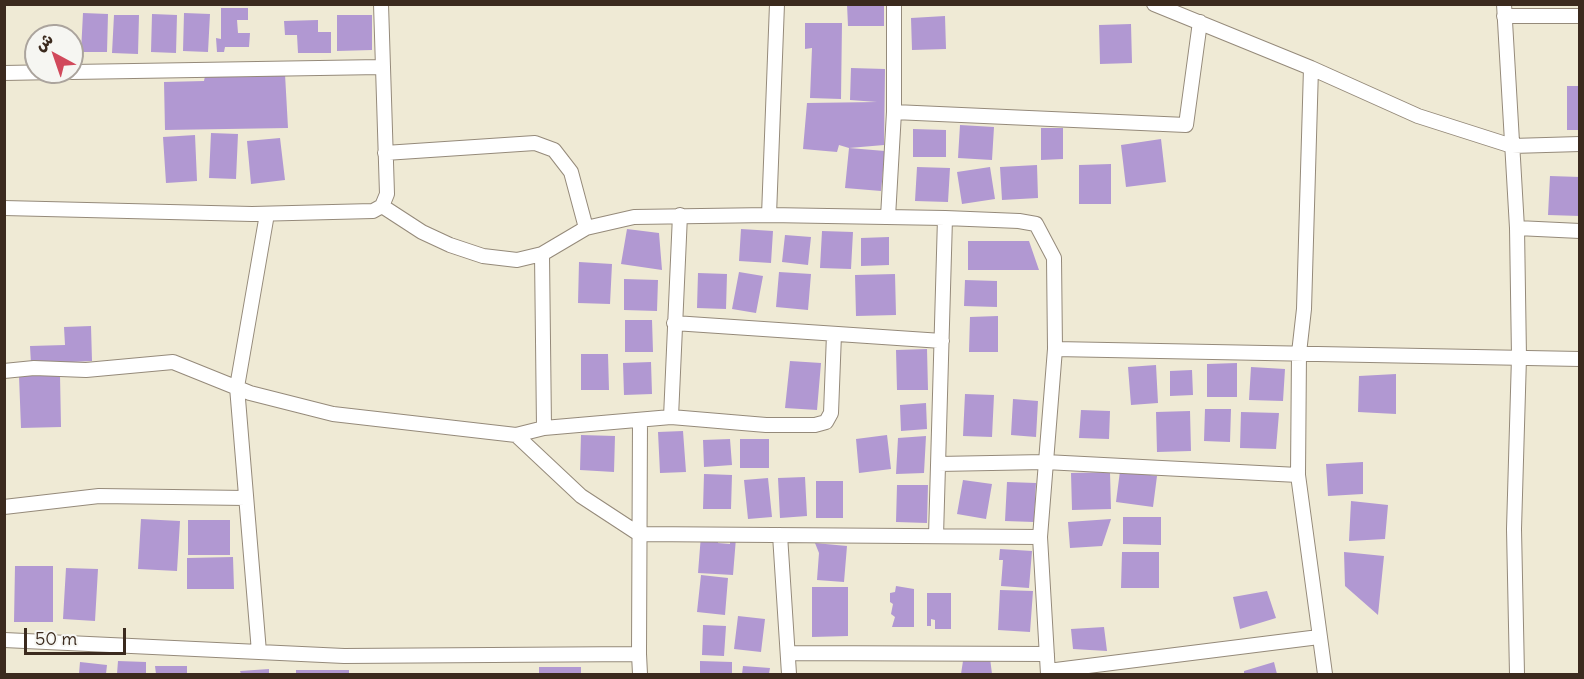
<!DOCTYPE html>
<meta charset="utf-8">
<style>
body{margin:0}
#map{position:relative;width:1584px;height:679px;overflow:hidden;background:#efead5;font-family:Delius,"Playpen Sans Arabic",sans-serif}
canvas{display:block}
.frame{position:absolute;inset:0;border:6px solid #3b2a1e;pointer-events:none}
.north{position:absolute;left:24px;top:24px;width:60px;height:60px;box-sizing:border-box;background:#f6f6f2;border:2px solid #aba49d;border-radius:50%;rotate:320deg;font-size:16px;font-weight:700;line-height:24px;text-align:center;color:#3b2a1e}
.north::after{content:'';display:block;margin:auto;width:21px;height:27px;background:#d1495b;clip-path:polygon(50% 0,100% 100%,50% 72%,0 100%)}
.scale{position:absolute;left:24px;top:628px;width:102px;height:27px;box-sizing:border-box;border:3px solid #3b2a1e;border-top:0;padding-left:8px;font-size:18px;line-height:21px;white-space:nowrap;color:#3b2a1e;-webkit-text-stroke:4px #f6f6f2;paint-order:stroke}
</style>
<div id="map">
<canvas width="1584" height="679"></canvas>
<div class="frame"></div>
<div class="north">ش</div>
<div class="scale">50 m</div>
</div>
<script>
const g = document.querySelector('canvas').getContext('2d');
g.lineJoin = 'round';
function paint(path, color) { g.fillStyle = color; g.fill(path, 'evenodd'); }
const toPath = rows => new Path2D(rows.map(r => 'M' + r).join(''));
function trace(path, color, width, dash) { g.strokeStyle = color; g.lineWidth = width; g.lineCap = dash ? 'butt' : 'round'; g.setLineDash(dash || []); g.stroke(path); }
paint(toPath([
 [847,4,884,4,884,26,848,26],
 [221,8,248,8,248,20,237,20,238,33,250,33,249,47,225,47,224,52,217,52,216,38,221,39],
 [83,13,108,14,107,52,81,52],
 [184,13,210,14,208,52,183,51],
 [152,14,177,15,176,53,151,52],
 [114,15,139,15,138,54,112,53],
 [337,15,372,15,372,50,337,51],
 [945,16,946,49,912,50,911,18],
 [318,20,318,32,331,32,331,53,298,53,297,35,285,35,284,21],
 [805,23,842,23,841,99,810,98,812,48,805,49],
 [1131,24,1132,63,1100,64,1099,25],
 [851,68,885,69,884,145,849,148,839,145,837,152,803,149,807,103,877,102,850,100],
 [285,74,288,128,165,130,164,82,204,81,205,76],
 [1567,86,1580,86,1580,130,1567,130],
 [960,125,994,127,992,160,958,158],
 [1041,128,1063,128,1063,159,1041,160],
 [913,129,946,130,946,157,913,157],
 [211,133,238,134,236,179,209,178],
 [195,135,197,181,166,183,163,137],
 [280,138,285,180,251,184,247,141],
 [1161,139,1166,182,1126,187,1121,145],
 [849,148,885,151,881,191,845,188],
 [1111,164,1111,204,1079,204,1079,165],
 [1037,165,1038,198,1002,200,1000,167],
 [917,167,950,168,948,202,915,201],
 [990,167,995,199,962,204,957,172],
 [1550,176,1580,177,1580,216,1548,215],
 [627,229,659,233,662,270,621,264],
 [741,229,773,231,771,263,739,261],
 [822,231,853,232,851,269,820,268],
 [785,235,811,237,808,265,782,262],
 [889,237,889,265,861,266,861,238],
 [968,241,1029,241,1039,270,968,270],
 [579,262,612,264,610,304,578,303],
 [739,272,763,276,756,313,732,309],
 [779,272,811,274,808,310,776,307],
 [698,273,727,274,726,309,697,308],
 [895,274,896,315,856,316,855,275],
 [624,279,658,280,657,311,624,310],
 [965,280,997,281,997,307,964,306],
 [998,316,998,352,969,352,970,317],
 [625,320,652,320,653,352,625,352],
 [91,326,92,361,31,364,30,346,65,345,64,327],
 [927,349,928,390,897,390,896,350],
 [581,354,608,354,609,390,581,390],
 [790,361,821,363,817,410,785,408],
 [651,362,652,394,624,395,623,363],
 [1237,363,1237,397,1207,397,1207,364],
 [1156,365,1158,403,1131,405,1128,367],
 [1251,367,1285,369,1283,401,1249,400],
 [1192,370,1193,395,1170,396,1170,371],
 [1396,374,1396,414,1358,412,1359,376],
 [60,375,61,427,21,428,19,376],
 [965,394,994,395,992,437,963,436],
 [1013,399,1038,401,1036,437,1011,435],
 [926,403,927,429,901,431,900,405],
 [1205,409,1231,409,1230,442,1204,441],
 [1081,410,1110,411,1109,439,1079,438],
 [1190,411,1191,451,1157,452,1156,412],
 [1241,412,1279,413,1276,449,1240,448],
 [683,431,686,472,660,473,658,432],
 [581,435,615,436,614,472,580,470],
 [887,435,891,469,859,473,856,439],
 [926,436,924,473,896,474,898,438],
 [730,439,732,465,704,467,703,440],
 [740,439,769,439,769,468,740,468],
 [1363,462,1363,494,1328,496,1326,464],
 [1120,471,1157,476,1153,507,1116,502],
 [1110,472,1111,509,1072,510,1071,473],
 [704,474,732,475,731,509,703,509],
 [805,477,807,516,780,518,778,478],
 [768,478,772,517,748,519,744,480],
 [963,480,992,484,986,519,957,514],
 [816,481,843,481,843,518,816,518],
 [1007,482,1036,483,1034,522,1005,521],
 [897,485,928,485,927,523,896,522],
 [1351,501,1388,505,1385,539,1349,541],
 [1123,517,1161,517,1161,545,1123,544],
 [141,519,180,521,177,571,138,569],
 [1111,519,1102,546,1070,548,1068,522],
 [188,520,230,520,230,555,188,555],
 [701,535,718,536,718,543,730,544,730,538,736,538,733,575,698,573],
 [815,543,847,546,844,582,817,580,819,553],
 [1000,549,1032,551,1029,588,1001,586,1003,560,999,560],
 [1122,552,1159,552,1159,588,1121,588],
 [1344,552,1384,556,1378,615,1345,586],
 [233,557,234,589,187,589,187,558],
 [15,566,53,566,53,622,14,622],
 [66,568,98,569,95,621,63,619],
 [701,575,728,578,725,615,697,612],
 [896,586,914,589,914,627,892,627,895,617,891,614,893,604,890,602,890,593,895,592],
 [812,587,848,587,848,636,812,637],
 [1000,590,1033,591,1030,632,998,630],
 [1267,591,1276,618,1240,629,1233,597],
 [927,593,951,593,951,629,935,629,935,620,931,619,931,626,927,626],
 [738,616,765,619,761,652,734,649],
 [703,625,726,626,724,656,702,655],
 [1104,627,1107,651,1073,649,1071,629],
 [990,658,992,674,961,674,963,661],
 [118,661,146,662,146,674,117,674],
 [700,661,732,662,732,674,700,674],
 [80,662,107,665,106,674,79,674],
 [1274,662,1277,674,1244,674,1244,671],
 [155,666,187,666,187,674,156,674],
 [743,666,770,668,769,674,742,674],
 [539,667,581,667,581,674,539,674],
 [269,669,269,674,241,674,240,671],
 [296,670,349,670,349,674,296,674]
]), '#b198d2');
const street = toPath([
 [1154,4,1311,68,1418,116,1512,146,1580,144],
 [1504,4,1517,228,1519,357,1514,529,1517,674],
 [1504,16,1580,16],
 [1311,68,1304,309,1299,353,1298,475,1325,674],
 [72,72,381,67],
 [4,73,57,72],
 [894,112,1186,125,1200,22],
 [385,153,535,143,554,150,571,172,586,228],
 [382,206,422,232,450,245,483,256,517,260,542,254,586,228,634,217,769,215,945,218,1019,221,1036,224,1054,258,1055,349,1040,537,1048,674],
 [4,208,252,214,373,211,382,206,387,194,381,4],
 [769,215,777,4],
 [888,217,894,112,894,4],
 [1517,228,1580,231],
 [542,254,544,428],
 [674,323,942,341],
 [1055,349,1580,359],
 [4,371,34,368,86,370,173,362,250,393,333,414,516,435,544,428,671,417,766,425,815,425,826,422,831,413,834,334],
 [671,417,680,215],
 [516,435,581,496,639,534,1040,537],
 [938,464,1045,462,1298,475],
 [4,507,99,496,246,498],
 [780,535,789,674],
 [936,536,945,218],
 [4,640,344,656,639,654,640,674],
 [259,652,237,387,267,214],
 [788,653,1047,654],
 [639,654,640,420],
 [1048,671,1319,637]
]);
trace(street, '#958a7a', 16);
trace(street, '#fff', 14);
</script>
